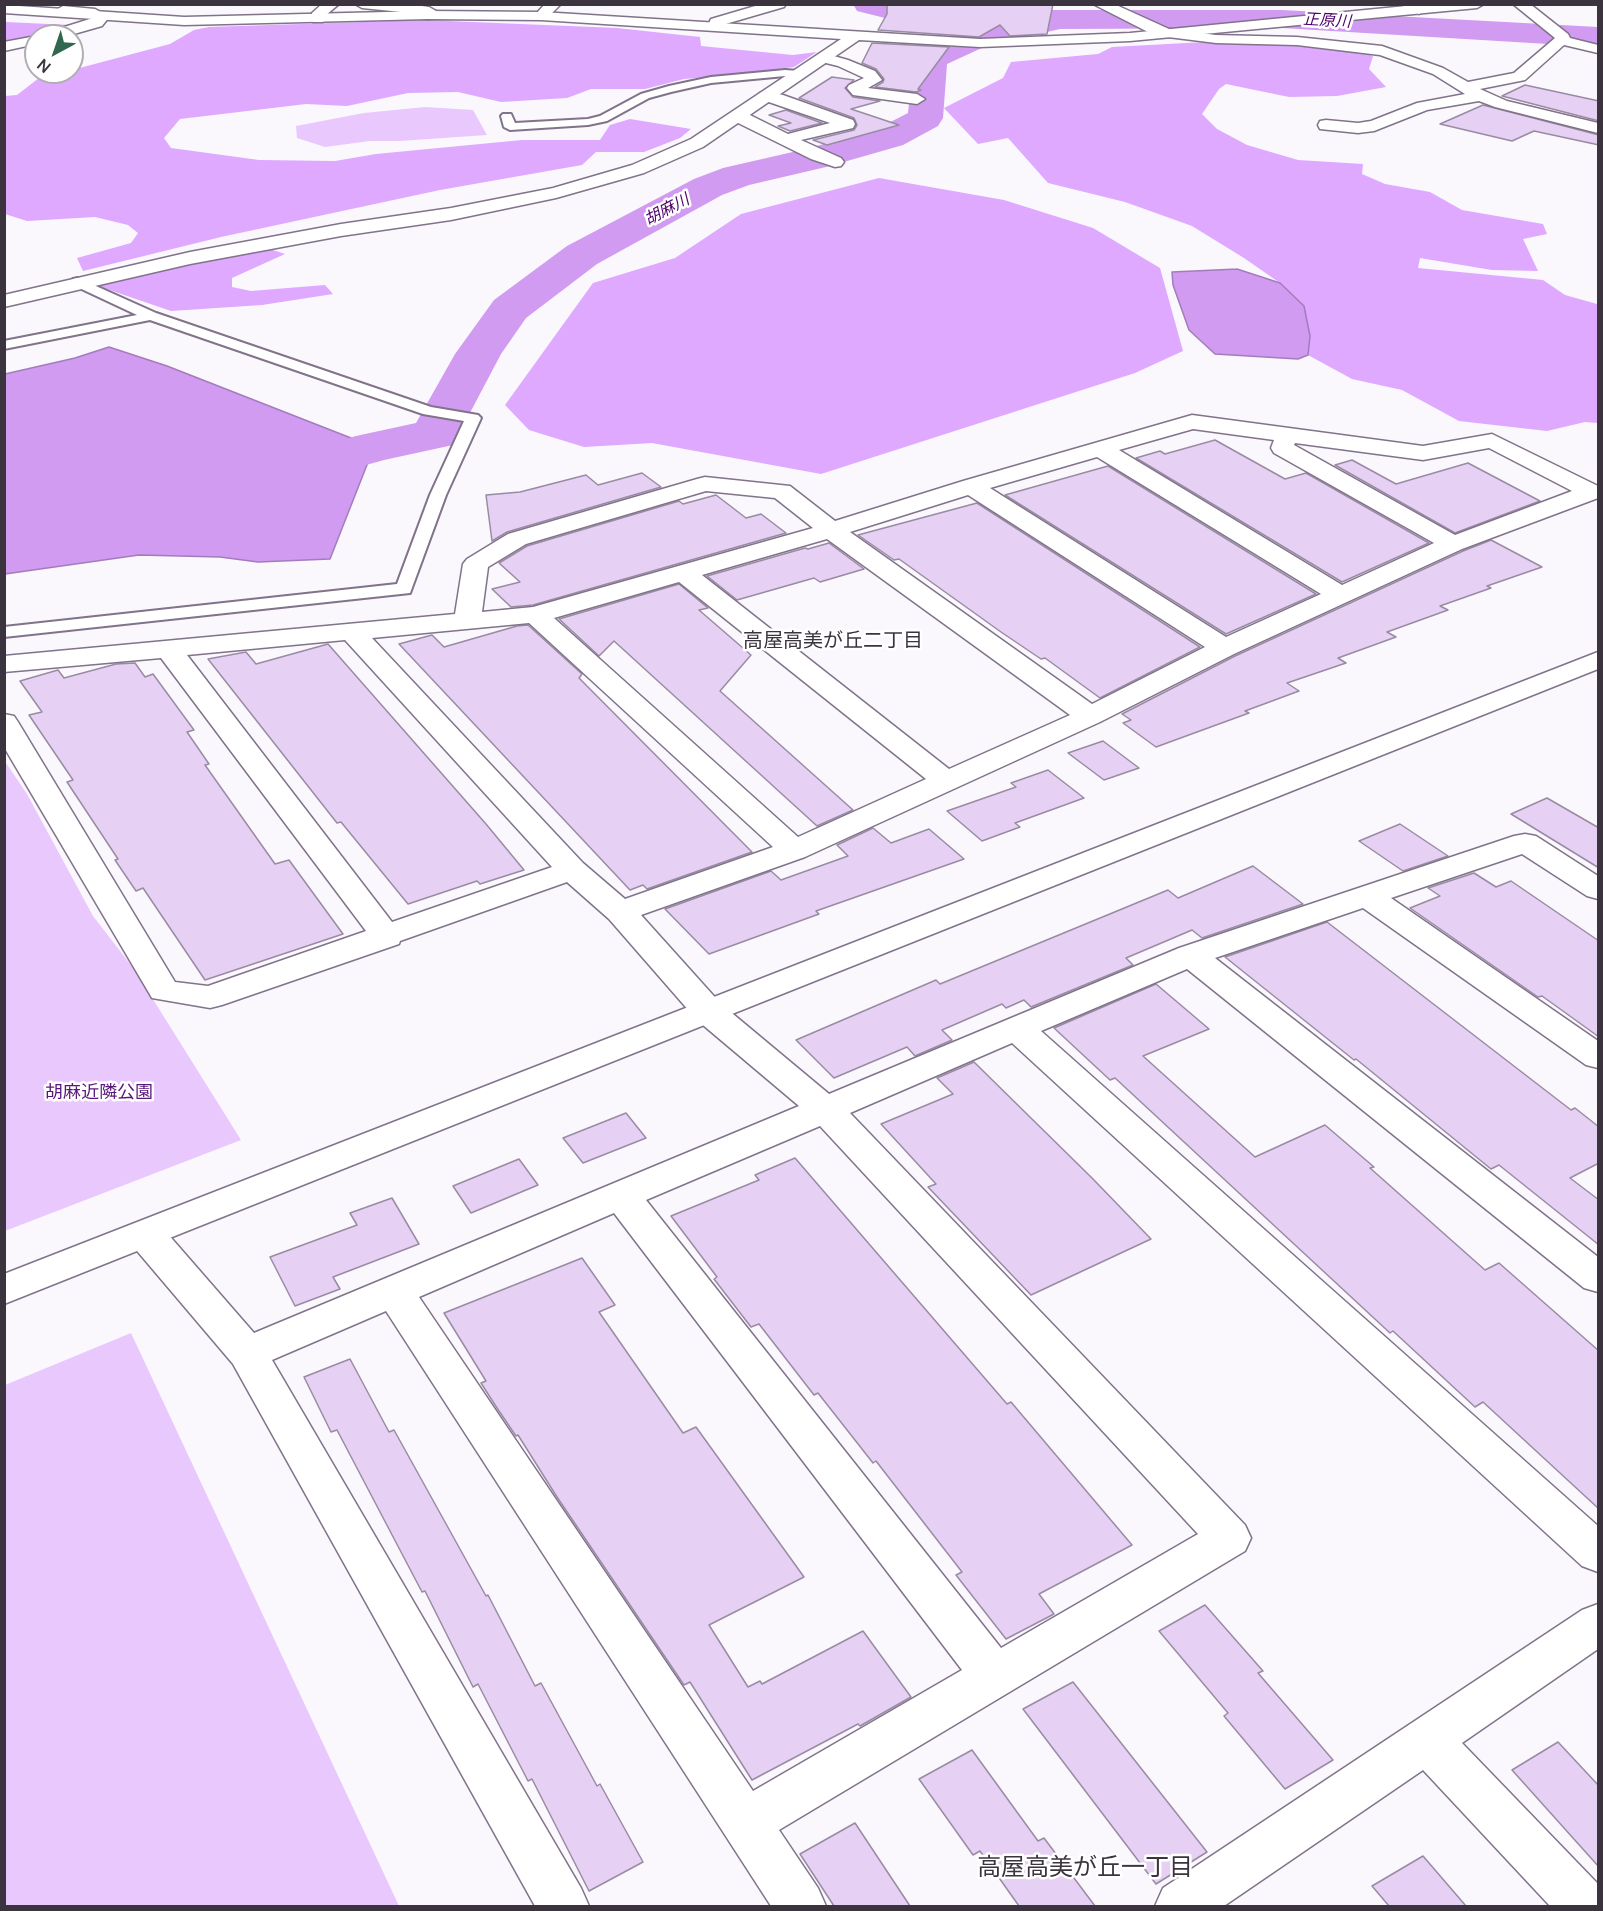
<!DOCTYPE html>
<meta charset="utf-8">
<style>
body{margin:0}
#map{position:relative;width:1603px;height:1911px;overflow:hidden;background:#faf7fd;font-family:Manrope,sans-serif}
canvas{display:block}
.frame{position:absolute;inset:0;border:6px solid #3b343f;pointer-events:none}
.north{position:absolute;left:24px;top:24px;width:60px;height:60px;box-sizing:border-box;background:#fff;border:2px solid #b1aeb2;border-radius:50%;rotate:220deg;font-size:16px;font-weight:700;line-height:24px;text-align:center;color:#3b343f}
.north::after{content:'';display:block;margin:auto;width:21px;height:27px;background:#30674e;clip-path:polygon(50% 0,100% 100%,50% 72%,0 100%)}
</style>
<div id="map">
<canvas width="1603" height="1911"></canvas>
<div class="frame"></div>
<div class="north">N</div>
</div>
<script>
const g = document.querySelector('canvas').getContext('2d');
g.lineJoin = 'round';
function paint(path, color) { g.fillStyle = color; g.fill(path, 'evenodd'); }
const toPath = rows => new Path2D(rows.map(r => 'M' + r).join(''));
function trace(path, color, width, dash) { g.strokeStyle = color; g.lineWidth = width; g.lineCap = dash ? 'butt' : 'round'; g.setLineDash(dash || []); g.stroke(path); }
function drawText(font, color, halo, rows, align = 'center') {
  g.font = font + ' Manrope,"Noto Sans JP",sans-serif'; g.lineWidth = 5; g.setLineDash([]); g.textBaseline = 'middle'; g.strokeStyle = halo; g.fillStyle = color; for (const [text, x, y, turn = 0] of rows) {
    g.save(); g.translate(x, y); g.rotate((+turn || 0) * Math.PI / 180); g.textAlign = isNaN(turn) ? turn : align; if (halo) g.strokeText(text, 0, 0); g.fillText(text, 0, 0); g.restore();
  }
}
paint(toPath([
 [425,107,473,110,487,135,400,141,370,141,325,147,297,138,296,126,364,113],
 [4,760,27,794,93,916,134,969,241,1140,5,1231],
 [131,1333,399,1906,5,1906,5,1385]
]), '#e9c8fe');
paint(toPath([
 [424,20,617,28,700,37,701,46,793,55,817,52,794,67,736,75,684,79,645,89,591,89,567,98,501,102,458,92,408,93,347,106,306,104,180,119,164,138,171,148,259,160,335,161,376,154,522,140,600,140,610,125,630,119,691,129,680,138,644,152,596,152,582,165,440,190,221,237,83,271,77,258,131,243,138,233,128,225,95,217,27,221,5,214,5,96,17,95,39,78,72,72,72,70,170,44,194,30,209,27],
 [5,22,71,25,71,28,5,44],
 [1205,42,1304,45,1357,51,1373,56,1369,69,1386,87,1337,96,1289,97,1226,84,1219,89,1202,114,1217,129,1247,145,1298,160,1363,164,1362,174,1385,184,1430,192,1462,210,1543,224,1547,234,1523,239,1538,271,1492,270,1420,258,1418,268,1543,280,1565,295,1597,304,1598,306,1598,423,1585,422,1547,431,1459,421,1402,390,1352,379,1308,355,1310,336,1304,306,1280,283,1244,258,1192,226,1125,202,1048,183,1008,138,978,144,944,108,1003,78,1011,62,1098,54,1112,47],
 [879,178,1004,200,1093,228,1160,268,1183,351,1135,373,821,474,652,443,584,447,529,430,505,405,593,283,675,258,741,214],
 [270,249,285,254,232,278,232,287,251,291,325,285,333,294,262,305,171,311,92,284,183,263]
]), '#dea9ff');
const water = toPath([
 [1237,269,1280,283,1304,306,1310,336,1308,355,1298,359,1215,354,1189,330,1173,285,1172,272,1237,269],
 [109,347,167,366,374,447,330,559,258,562,220,557,139,555,5,574,5,374,75,358,109,347]
]);
paint(water, '#d09bf0');
trace(water, '#a37cbb', 1.5);
paint(toPath([
 [853,4,906,4,988,10,1282,10,1598,27,1598,47,1282,28,1060,29,986,46,947,64,943,118,938,126,903,145,826,167,749,185,722,195,597,264,526,318,501,354,453,445,384,460,305,482,287,478,280,467,287,456,356,436,416,423,455,354,494,300,567,246,694,179,723,168,806,149,877,129,908,113,914,59,919,52,964,32,977,29,913,25,857,11,853,4]
]), '#d09bf0');
const building = toPath([
 [887,4,1053,4,1047,34,1010,36,1000,25,979,37,878,30,887,14,887,4],
 [872,43,949,47,918,89,921,90,916,92,875,87,883,82,884,79,876,69,862,63,872,43],
 [832,77,854,80,845,88,853,97,880,101,851,109,899,125,827,145,813,140,854,130,857,125,854,118,799,98,832,77],
 [1525,85,1599,101,1599,121,1502,96,1525,85],
 [1483,105,1599,135,1599,145,1534,131,1512,141,1440,124,1483,105],
 [786,110,822,123,790,131,778,126,791,123,769,115,786,110],
 [1215,440,1285,479,1306,473,1429,543,1342,582,1136,458,1160,451,1165,454,1215,440],
 [1352,460,1396,484,1468,463,1540,501,1455,533,1335,465,1352,460],
 [1108,466,1316,594,1226,634,1005,495,1108,466],
 [642,473,661,487,507,532,492,541,486,495,520,492,586,475,598,485,642,473],
 [716,495,746,518,761,514,786,533,533,605,511,607,492,589,520,582,499,563,527,546,679,501,683,504,716,495],
 [977,503,1200,647,1100,698,1045,658,1041,659,1001,632,899,559,894,560,858,535,977,503],
 [1491,540,1542,567,1487,586,1491,588,1440,606,1448,610,1387,632,1396,637,1338,658,1346,663,1287,683,1299,691,1245,711,1249,713,1156,747,1123,723,1131,720,1122,714,1235,656,1463,551,1491,540],
 [829,543,864,569,820,582,814,578,737,600,707,576,805,548,808,549,829,543],
 [679,584,708,608,699,610,751,655,720,691,853,810,817,826,614,641,599,656,559,619,679,584],
 [528,625,582,674,579,678,752,852,647,889,643,885,630,890,399,644,432,635,444,647,517,626,528,625],
 [328,644,486,824,524,870,480,884,477,881,408,904,341,822,337,823,208,659,246,652,256,664,328,644],
 [135,663,145,677,153,674,194,730,187,732,209,764,205,765,275,864,289,860,343,934,205,980,143,888,136,891,115,860,118,859,67,782,73,780,29,715,42,712,20,681,58,670,64,678,116,664,135,663],
 [1103,741,1139,768,1104,780,1068,753,1103,741],
 [1048,770,1084,798,1015,823,1020,827,982,841,947,811,1016,787,1011,783,1048,770],
 [1547,798,1599,828,1599,868,1511,814,1547,798],
 [1400,824,1448,856,1403,871,1359,841,1400,824],
 [873,828,891,843,929,829,964,859,816,911,819,914,709,954,665,909,771,871,781,880,848,856,837,845,873,828],
 [1253,866,1303,904,1202,938,1192,930,1126,958,1133,965,1031,1007,1024,1000,1006,1008,1002,1004,942,1030,952,1040,915,1056,907,1047,834,1078,796,1040,936,980,940,984,1168,890,1178,898,1253,866],
 [1474,873,1496,887,1511,881,1599,941,1599,1037,1542,996,1538,997,1410,908,1440,896,1428,888,1474,873],
 [1327,922,1571,1110,1575,1108,1599,1127,1599,1163,1570,1178,1599,1200,1599,1245,1499,1165,1491,1169,1356,1059,1354,1060,1225,957,1327,922],
 [1156,984,1209,1029,1143,1056,1255,1157,1325,1125,1374,1167,1370,1168,1485,1270,1499,1263,1599,1351,1599,1509,1483,1402,1475,1407,1393,1331,1390,1333,1115,1078,1110,1080,1054,1028,1156,984],
 [974,1062,1092,1178,1151,1239,1031,1295,928,1187,936,1184,881,1124,953,1094,937,1078,974,1062],
 [626,1113,646,1138,583,1163,563,1138,626,1113],
 [795,1158,1007,1404,1011,1402,1132,1545,1039,1594,1054,1614,1006,1639,956,1575,962,1572,876,1461,873,1463,818,1393,814,1395,759,1324,751,1327,714,1279,717,1277,671,1216,759,1180,755,1175,795,1158],
 [519,1159,538,1185,471,1213,453,1186,519,1159],
 [392,1198,419,1244,333,1277,340,1289,295,1306,270,1257,357,1225,350,1213,392,1198],
 [582,1258,615,1305,599,1312,683,1433,696,1427,804,1577,709,1625,748,1687,760,1681,762,1684,863,1631,911,1697,860,1726,858,1724,752,1780,690,1682,684,1685,557,1497,518,1435,516,1436,497,1408,481,1383,486,1381,444,1313,582,1258],
 [350,1359,389,1432,394,1430,486,1596,488,1595,535,1686,541,1683,597,1786,600,1784,643,1862,589,1891,532,1779,528,1781,478,1684,473,1687,425,1591,422,1592,337,1430,331,1432,304,1377,350,1359],
 [1205,1605,1263,1671,1258,1673,1333,1760,1285,1789,1224,1716,1228,1713,1159,1631,1205,1605],
 [1073,1682,1207,1852,1156,1884,1023,1709,1073,1682],
 [1558,1742,1599,1786,1599,1867,1512,1770,1558,1742],
 [972,1750,1038,1841,1044,1838,1095,1906,1019,1906,980,1851,973,1855,919,1779,972,1750],
 [855,1823,910,1906,834,1906,800,1854,855,1823],
 [1423,1856,1466,1906,1389,1906,1372,1886,1423,1856]
]);
paint(building, '#e6d1f4');
trace(building, '#998ba3', 1.5);
const lane = toPath([
 [785,70,799,71,804,74,799,77,785,76,711,83,671,92,649,98,607,121,588,125,510,130,504,127,501,116,503,114,511,114,515,123,588,119,600,116,641,94,669,86,711,77,785,70],
 [78,278,156,313,431,407,478,415,481,418,446,495,410,593,4,637,4,627,397,584,430,495,464,421,423,414,150,320,4,349,4,341,137,315,73,285,71,282,73,279,78,278]
]);
const street = toPath([
 [322,4,339,4,326,15,323,22,313,22,312,13,322,4],
 [355,4,408,4,429,7,436,11,433,18,428,19,423,18,421,14,362,8,355,4],
 [545,4,561,4,546,19,536,19,534,16,545,4],
 [762,4,786,4,784,7,722,25,720,28,710,28,708,25,711,19,762,4],
 [1093,4,1114,4,1169,29,1216,35,1297,37,1382,46,1443,68,1468,82,1514,73,1555,38,1513,4,1530,4,1568,34,1570,38,1598,45,1598,53,1564,45,1525,80,1480,89,1507,101,1598,123,1598,133,1495,107,1479,101,1427,110,1374,131,1358,133,1320,129,1318,125,1320,121,1326,120,1358,123,1371,121,1417,103,1465,94,1433,74,1380,55,1297,45,1216,43,1168,37,1148,32,1093,4],
 [1398,4,1418,4,1426,10,1419,14,1398,4],
 [63,6,95,9,109,17,102,26,67,36,43,36,45,33,93,18,58,13,56,10,63,6],
 [36,36,36,44,4,51,4,42,36,36,38,36,36,36],
 [823,53,848,60,875,71,882,80,868,88,917,94,925,99,917,104,853,95,847,88,849,85,864,78,838,66,818,61,815,58,823,53],
 [766,91,783,95,853,120,855,124,853,128,801,140,841,158,844,162,841,166,835,167,811,159,730,119,728,116,736,111,750,115,788,134,830,123,760,99,758,96,760,93,766,91],
 [1192,415,1423,446,1492,434,1598,486,1598,498,1462,549,1234,654,1100,722,805,857,641,915,721,1004,829,1094,1179,948,1514,836,1525,834,1536,836,1598,876,1598,899,1587,896,1522,854,1391,898,1598,1041,1598,1068,1586,1065,1363,908,1215,958,1598,1257,1598,1292,1584,1288,1187,969,1041,1031,1598,1526,1598,1572,1582,1566,1012,1043,850,1113,1245,1525,1251,1538,1245,1551,779,1830,818,1888,826,1906,771,1906,386,1311,272,1360,581,1888,589,1906,535,1906,233,1364,132,1245,127,1235,132,1225,146,1221,160,1225,254,1333,799,1106,697,1020,609,919,567,882,400,941,399,944,222,1005,210,1008,152,998,4,747,4,714,14,716,18,722,175,982,208,986,366,931,161,658,4,672,4,656,455,614,463,564,467,559,508,534,697,479,705,477,790,486,835,521,963,481,1192,415],
 [1193,429,1274,440,1271,448,1274,453,1434,543,1342,585,1119,450,1193,429],
 [1295,443,1423,460,1489,448,1572,491,1455,535,1294,445,1295,443],
 [1097,457,1321,594,1226,637,990,488,1097,457],
 [706,491,775,498,813,528,533,607,482,612,488,567,526,544,706,491],
 [968,495,1205,647,1092,704,850,532,968,495],
 [827,539,1070,715,949,769,702,575,827,539],
 [679,582,926,779,798,837,554,618,679,582],
 [529,623,773,847,625,899,583,863,372,638,529,623],
 [345,640,552,867,392,922,187,655,345,640],
 [820,1126,1198,1534,1001,1648,646,1200,820,1126],
 [614,1213,962,1670,753,1791,419,1297,614,1213],
 [1598,1604,1598,1649,1462,1743,1598,1884,1598,1906,1550,1906,1423,1770,1224,1906,1155,1906,1163,1888,1582,1610,1598,1604]
]);
const secondary = toPath([
 [1427,4,1484,4,1477,8,1130,41,980,47,859,40,703,147,644,173,556,198,451,220,341,236,190,264,4,307,4,295,190,252,341,224,451,208,553,188,632,165,691,139,841,39,541,20,428,19,184,25,4,13,4,5,184,17,428,11,541,12,980,39,1130,33,1427,4],
 [1598,652,1598,669,4,1304,4,1274,1598,652]
]);
trace(lane, '#81738a', 4);
trace(street, '#81738a', 3);
trace(secondary, '#81738a', 3);
paint(lane, '#fff');
paint(street, '#fff');
paint(secondary, '#fff');
drawText('italic 16px', '#4d016c', '#fff', [
 ["正原川",1327,21,3],
 ["胡麻川",667,210,-28]
]);
drawText('18px', '#5a177a', '#fff', [
 ["胡麻近隣公園",99,1093]
]);
drawText('20px', '#3b343f', '#fff', [
 ["高屋高美が丘二丁目",833,641]
]);
drawText('24px', '#3b343f', '#fff', [
 ["高屋高美が丘一丁目",1085,1868]
]);
</script>
